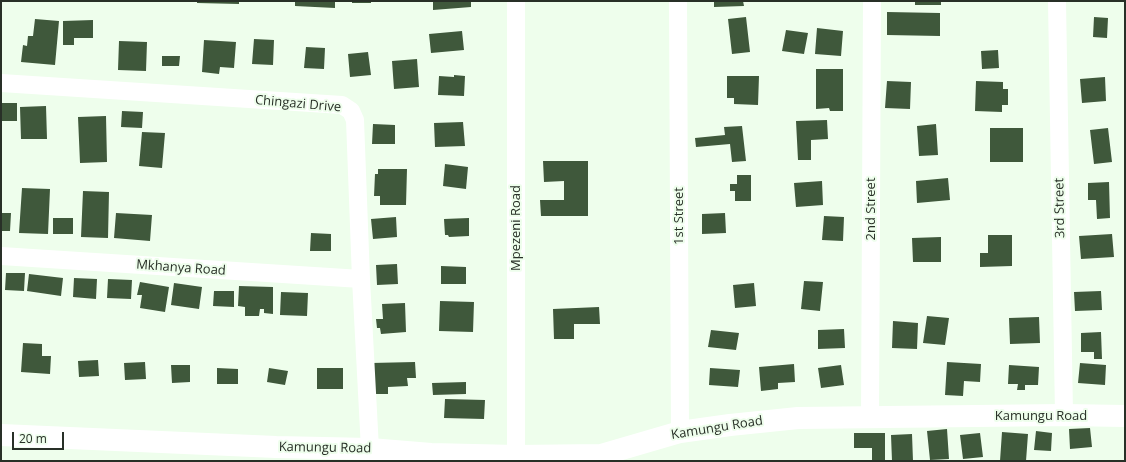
<!DOCTYPE html>
<style>
body{margin:0}
#map{position:relative;width:1126px;height:462px;overflow:hidden;background:#eefeec;font-family:"Open Sans",sans-serif}
canvas{display:block}
.frame{position:absolute;inset:0;border:2px solid #283027;pointer-events:none}
.scale{position:absolute;left:12px;top:432px;width:52px;height:18px;box-sizing:border-box;border:2px solid #283027;border-top:0;padding-left:5px;font-size:12px;line-height:14px;white-space:nowrap;color:#283027;-webkit-text-stroke:3px #eefeec;paint-order:stroke}
</style>
<div id="map">
<canvas width="1126" height="462"></canvas>
<div class="frame"></div>
<div class="scale">20 m</div>
</div>
<script>
const g = document.querySelector('canvas').getContext('2d');
g.lineJoin = 'round';
function paint(path, color) { g.fillStyle = color; g.fill(path, 'evenodd'); }
const toPath = rows => new Path2D(rows.map(r => 'M' + r).join(''));
function trace(path, color, width, dash) { g.strokeStyle = color; g.lineWidth = width; g.lineCap = dash ? 'butt' : 'round'; g.setLineDash(dash || []); g.stroke(path); }
function drawText(font, color, halo, rows, align = 'center') {
  g.font = font + ' "Open Sans",sans-serif'; g.lineWidth = 4; g.setLineDash([]); g.textBaseline = 'middle'; g.strokeStyle = halo; g.fillStyle = color; for (const [text, x, y, turn = 0] of rows) {
    g.save(); g.translate(x, y); g.rotate((+turn || 0) * Math.PI / 180); g.textAlign = isNaN(turn) ? turn : align; if (halo) g.strokeText(text, 0, 0); g.fillText(text, 0, 0); g.restore();
  }
}
paint(toPath([
 [197,1,239,1,239,4,197,3],
 [295,1,335,1,335,8,295,6],
 [352,1,371,1,371,3,352,3],
 [433,1,471,1,471,7,433,10],
 [714,1,743,1,744,6,714,7],
 [915,1,941,1,941,5,915,5],
 [887,12,940,13,940,36,887,35],
 [746,17,750,52,732,54,728,19],
 [1094,17,1108,18,1107,38,1093,37],
 [35,19,59,21,55,65,21,62,23,45,27,46,28,36,33,36],
 [93,20,93,38,74,38,74,45,63,45,63,21],
 [817,28,843,31,841,56,815,54],
 [786,30,808,33,804,54,782,51],
 [462,31,464,50,431,53,429,34],
 [254,39,274,40,273,65,252,64],
 [204,40,236,42,234,68,220,67,219,74,202,72],
 [119,41,147,42,146,71,118,70],
 [306,47,325,48,324,69,304,68],
 [998,50,999,68,982,69,981,51],
 [368,52,371,75,350,77,348,54],
 [162,56,180,56,179,66,162,66],
 [417,59,419,87,394,89,392,61],
 [816,69,843,69,843,111,830,111,829,108,816,109],
 [454,75,465,76,464,96,438,95,439,76,454,77],
 [727,76,759,76,758,105,734,104,734,98,727,98],
 [1105,77,1106,101,1082,103,1080,79],
 [887,81,911,82,910,109,885,108],
 [976,81,1003,82,1003,89,1008,89,1008,105,1002,105,1002,112,975,111],
 [1,103,17,103,17,121,1,121],
 [46,106,47,139,21,139,20,107],
 [122,111,143,112,142,128,121,127],
 [106,116,107,162,80,163,78,117],
 [827,120,828,139,811,140,811,160,798,160,796,121],
 [463,122,465,146,435,147,434,123],
 [373,124,395,125,395,144,372,144],
 [936,124,938,155,919,156,917,126],
 [742,126,746,161,732,162,730,144,696,147,695,138,725,135,724,127],
 [990,128,1023,128,1023,162,990,162],
 [1108,128,1112,162,1094,164,1090,130],
 [142,132,165,133,162,168,139,166],
 [543,161,588,161,588,216,541,216,540,200,564,200,564,181,544,182],
 [445,164,468,167,466,189,443,186],
 [378,169,407,169,406,205,380,205,380,196,374,196,375,174,378,174],
 [737,175,751,175,751,201,735,201,735,191,730,191,730,184,737,184],
 [948,178,950,200,917,203,916,181],
 [822,181,823,205,796,207,794,183],
 [1109,182,1110,218,1097,219,1096,200,1088,200,1088,183],
 [22,188,50,189,48,234,19,233],
 [83,191,109,192,108,238,81,237],
 [1,213,11,213,10,231,1,231],
 [116,213,152,215,150,241,114,238],
 [725,213,726,233,702,234,702,214],
 [824,216,844,217,843,241,822,240],
 [396,217,397,237,373,239,371,219],
 [53,218,73,218,73,234,53,234],
 [469,218,469,236,449,237,448,235,445,235,444,219],
 [311,233,331,234,331,251,310,251],
 [1112,234,1114,257,1081,259,1079,236],
 [988,235,1012,235,1012,266,980,267,980,253,988,253],
 [941,237,941,262,913,262,912,238],
 [397,264,398,284,377,285,376,265],
 [441,266,466,267,466,284,441,284],
 [6,273,25,273,24,291,5,290],
 [29,274,63,278,61,296,27,291],
 [74,278,97,279,96,299,73,297],
 [108,279,132,280,131,299,107,298],
 [804,281,823,282,820,311,801,309],
 [140,282,169,287,165,312,140,308,142,295,137,295],
 [174,283,202,287,199,309,171,305],
 [754,283,756,306,735,308,733,285],
 [239,286,273,287,273,314,264,313,264,309,260,309,259,316,245,316,245,307,238,306],
 [214,291,234,291,234,307,213,306],
 [1101,291,1102,310,1075,311,1074,292],
 [281,292,308,293,307,316,280,315],
 [440,301,474,302,473,332,439,331],
 [405,303,406,332,381,334,380,328,377,328,376,319,383,319,382,304],
 [599,307,600,324,574,324,574,339,554,339,553,309],
 [927,316,949,318,945,345,923,343],
 [1039,317,1040,343,1010,344,1009,318],
 [893,321,918,323,917,349,892,348],
 [844,329,845,348,818,349,818,330],
 [711,330,739,333,736,350,708,347],
 [1101,332,1102,359,1094,359,1094,352,1081,352,1081,333],
 [23,343,42,344,42,356,51,356,50,374,21,372],
 [98,360,99,376,79,377,78,361],
 [145,362,146,379,125,380,124,363],
 [415,362,416,378,407,378,408,386,388,387,388,394,371,394,371,363],
 [947,362,981,364,980,382,964,381,963,396,945,395],
 [1080,363,1106,365,1105,385,1078,383],
 [794,364,795,382,778,383,778,389,761,391,759,367],
 [171,365,190,365,190,382,172,383],
 [841,365,844,385,821,388,818,368],
 [1009,365,1039,367,1038,385,1025,385,1025,390,1017,390,1018,384,1008,384],
 [217,368,238,369,238,384,217,384],
 [269,368,288,371,285,385,267,382],
 [317,368,343,368,343,389,317,389],
 [710,368,740,370,738,387,709,385],
 [466,382,466,394,433,395,432,383],
 [445,399,485,400,484,419,444,418],
 [1090,428,1092,447,1070,449,1069,429],
 [947,429,949,459,930,460,927,431],
 [1036,431,1052,433,1051,451,1034,450],
 [1002,432,1028,434,1026,461,1000,461],
 [854,433,885,433,885,460,872,460,872,448,854,448],
 [980,433,983,457,963,459,960,435],
 [912,434,913,461,892,461,891,435]
]), '#3f583b');
trace(toPath([
 [516,1,516,456],
 [678,1,680,432],
 [1057,1,1064,415],
 [1,83,342,105,351,111,355,120,361,279,370,449],
 [1,256,361,279],
 [870,418,872,1]
]), '#fff', 18);
trace(toPath([
 [1,435,276,447,370,449,431,454,516,456,601,455,680,432,730,425,798,418,1064,415,1125,416]
]), '#fff', 22);
drawText('13px', '#283027', '#eefeec', [
 ["Chingazi Drive",298,104,5],
 ["3rd Street",1060,208,-91],
 ["2nd Street",871,209,-90],
 ["1st Street",679,216,-90],
 ["Mpezeni Road",516,228,-90],
 ["Mkhanya Road",181,268,4],
 ["Kamungu Road",1041,416],
 ["Kamungu Road",717,428,-9],
 ["Kamungu Road",325,448,1]
]);
</script>
